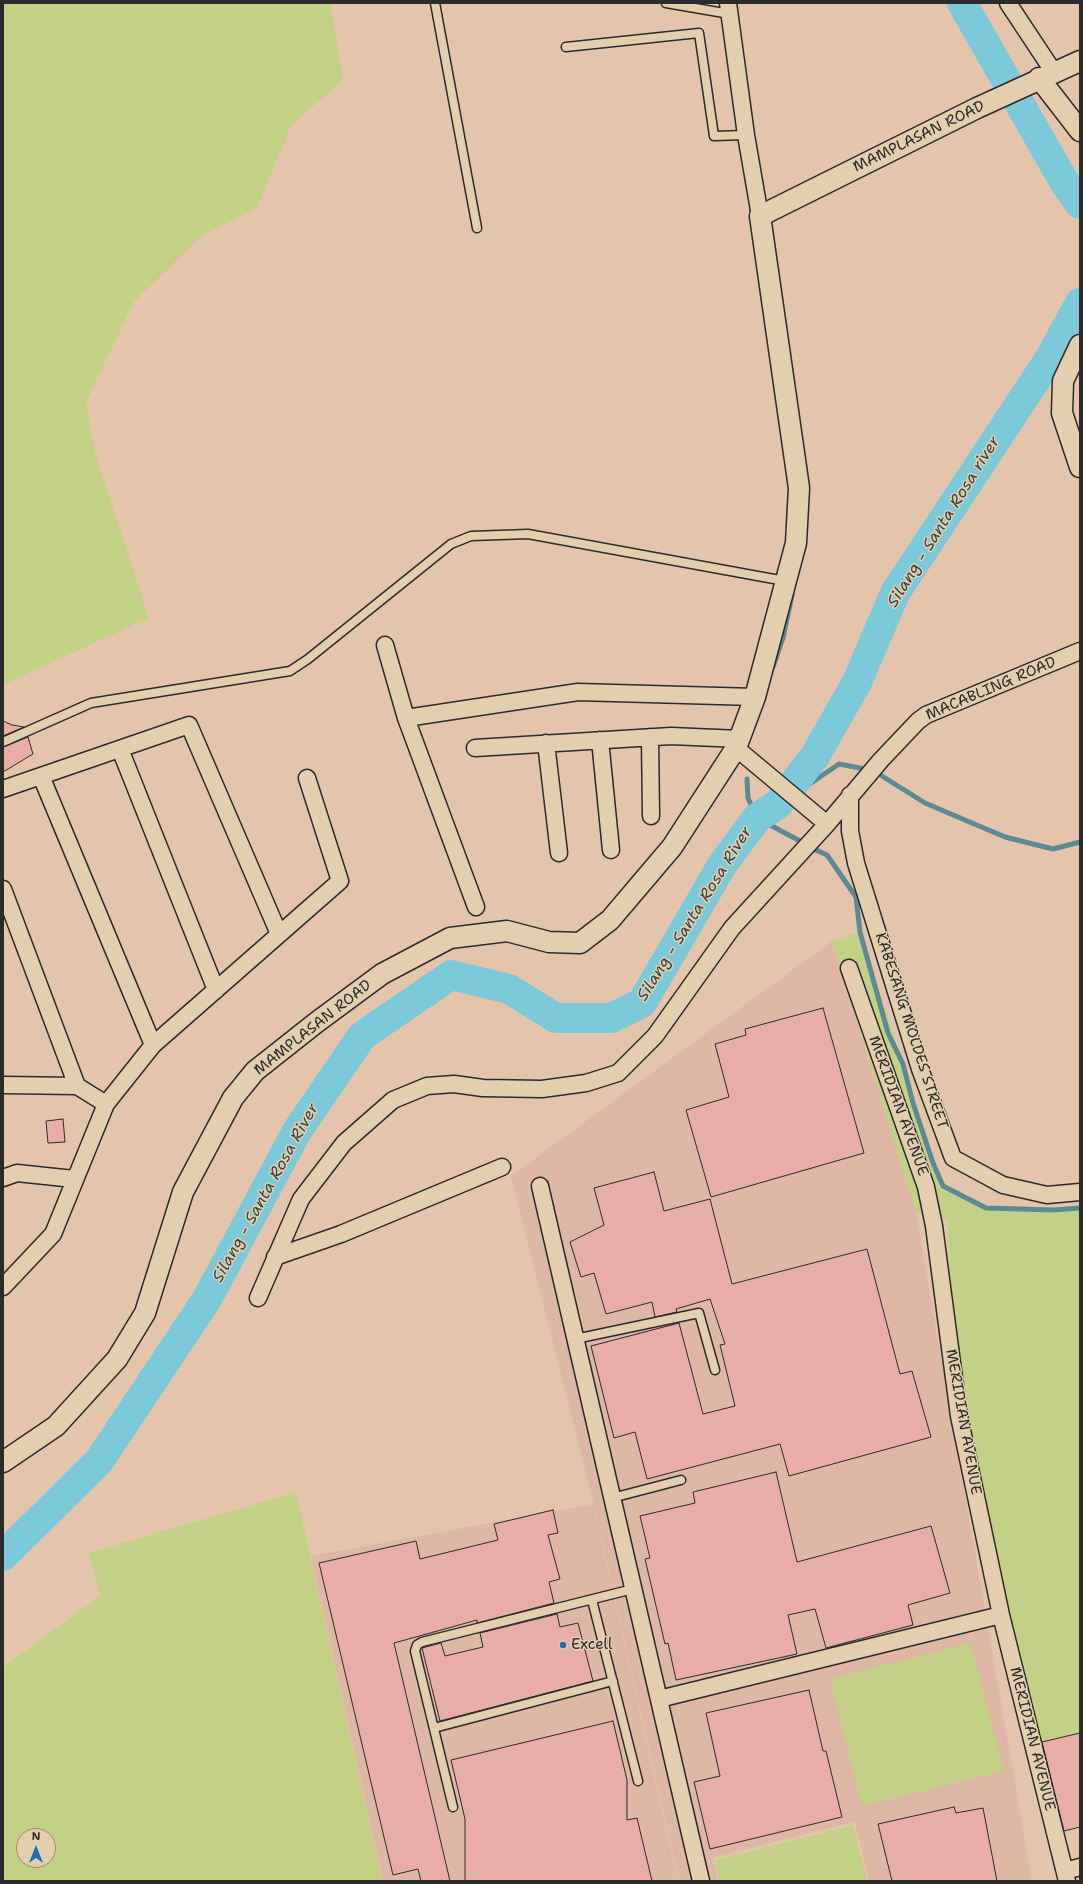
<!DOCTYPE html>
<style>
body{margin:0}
#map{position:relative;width:1083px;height:1884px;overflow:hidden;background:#e4c5ab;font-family:"Shantell Sans",sans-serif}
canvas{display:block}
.frame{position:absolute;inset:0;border:4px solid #2b2b2b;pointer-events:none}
.north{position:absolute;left:16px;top:1828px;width:40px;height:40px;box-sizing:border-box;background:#e3cfad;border:1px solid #998d79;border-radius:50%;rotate:0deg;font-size:11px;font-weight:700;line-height:16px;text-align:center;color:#2b2b2b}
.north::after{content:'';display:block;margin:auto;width:14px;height:18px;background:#1f6fb2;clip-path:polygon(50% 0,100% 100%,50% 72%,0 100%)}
</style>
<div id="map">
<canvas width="1083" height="1884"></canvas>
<div class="frame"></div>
<div class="north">N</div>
</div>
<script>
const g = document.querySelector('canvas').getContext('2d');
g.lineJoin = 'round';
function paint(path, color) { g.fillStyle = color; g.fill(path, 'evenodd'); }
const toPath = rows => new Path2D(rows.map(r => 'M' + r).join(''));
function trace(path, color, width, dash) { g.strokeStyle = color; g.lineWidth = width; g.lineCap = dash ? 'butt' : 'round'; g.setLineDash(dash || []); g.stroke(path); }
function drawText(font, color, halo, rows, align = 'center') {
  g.font = font + ' "Shantell Sans",sans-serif'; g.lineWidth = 3; g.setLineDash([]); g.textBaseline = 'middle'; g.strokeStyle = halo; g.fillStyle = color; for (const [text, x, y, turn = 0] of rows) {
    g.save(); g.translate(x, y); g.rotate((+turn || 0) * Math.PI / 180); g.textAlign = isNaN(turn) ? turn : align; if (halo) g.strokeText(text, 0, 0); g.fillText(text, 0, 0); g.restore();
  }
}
paint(toPath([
 [832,941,916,1212,1032,1881,869,1881,855,1822,713,1858,718,1881,679,1881,593,1501,511,1176],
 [593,1504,678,1881,383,1881,311,1556]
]), '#deb8a5');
paint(toPath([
 [3,3,330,3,343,80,291,126,256,209,200,237,134,302,86,402,95,453,149,618,3,685],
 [860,932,943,1186,986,1208,1054,1210,1080,1209,1080,1733,1037,1743,957,1416,947,1221,916,1212,832,941],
 [296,1492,382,1881,3,1881,3,1667,101,1595,88,1553],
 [24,1836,48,1836,48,1860,24,1860],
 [971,1643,1004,1771,862,1806,830,1679],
 [853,1825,867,1881,720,1881,715,1860]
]), '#c2d186');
trace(toPath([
 [773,667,783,638,792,595],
 [882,776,925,803,1005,837,1053,849,1080,842],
 [747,779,748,798,757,818,802,842],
 [757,818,808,785,839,764,865,769],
 [814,849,827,855,856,897,860,932,888,1033,903,1064,913,1103,933,1163,943,1186,986,1208,1054,1210,1080,1208]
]), '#5b8a93', 5);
trace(toPath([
 [962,3,1065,183,1080,204],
 [3,1556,99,1461,207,1299,297,1131,362,1036,451,975,509,989,556,1018,611,1018,642,1003,722,865,757,818,778,804,815,756,857,682,895,593,1050,358,1080,303]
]), '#7bc9d9', 30);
const building = toPath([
 [3,721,12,725,24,727,3,736,3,721],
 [28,737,33,754,3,772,3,747,28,737],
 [823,1008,864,1153,711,1197,686,1110,729,1097,715,1044,746,1035,745,1029,823,1008],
 [63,1119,65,1142,48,1143,46,1121,63,1119],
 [654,1172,664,1211,710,1199,732,1284,867,1249,900,1374,912,1371,931,1437,789,1476,780,1444,647,1479,635,1432,614,1438,591,1346,679,1323,703,1414,735,1406,720,1345,725,1344,710,1299,676,1309,677,1312,655,1317,652,1302,606,1314,594,1273,581,1277,570,1242,604,1225,594,1188,654,1172],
 [776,1472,797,1562,931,1526,950,1593,908,1605,913,1625,826,1648,815,1609,788,1615,797,1654,676,1680,668,1643,665,1644,645,1559,650,1558,640,1516,695,1503,693,1492,776,1472],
 [553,1510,558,1533,548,1535,560,1579,549,1582,554,1603,477,1623,477,1620,394,1643,450,1881,421,1881,418,1869,393,1875,319,1563,416,1541,420,1559,498,1540,494,1524,553,1510],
 [557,1614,560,1627,578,1623,593,1681,440,1721,422,1648,441,1643,445,1656,483,1647,480,1633,557,1614],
 [809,1690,823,1751,826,1751,842,1817,710,1849,694,1782,720,1776,706,1713,809,1690],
 [613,1721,627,1780,627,1820,637,1818,652,1881,465,1881,465,1819,451,1760,613,1721],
 [1080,1733,1080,1827,1064,1831,1042,1742,1080,1733],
 [954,1807,956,1813,983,1808,997,1881,892,1881,878,1824,954,1807]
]);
paint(building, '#e8ada6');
trace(building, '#2b2b2b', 1);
const service = toPath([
 [435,3,477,228],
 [666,3,730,14],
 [566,47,699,33,714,136,746,135],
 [3,742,91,703,290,671,308,659,451,544,471,536,528,534,785,581],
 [575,1339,699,1313,715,1370],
 [612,1498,681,1480],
 [592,1600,638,1781],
 [434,1728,613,1681],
 [453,1807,415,1651,417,1645,422,1642,633,1589]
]);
const minor = toPath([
 [728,3,746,135,760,216],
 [1008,3,1053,71],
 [385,645,406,718,578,692,755,697],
 [406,718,476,907],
 [650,737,651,816],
 [600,740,611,850],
 [546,743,559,853],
 [475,748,671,736,740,739],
 [736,748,827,824],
 [120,749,216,990],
 [41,776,153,1045],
 [3,789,189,725,279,934],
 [850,795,850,831,856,863,920,1069,953,1158,1003,1185,1047,1195,1080,1192],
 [3,889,77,1086,106,1104],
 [849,968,926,1187,934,1226,959,1416,1001,1615,1067,1881],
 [3,1085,77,1086],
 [3,1178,17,1173,74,1179],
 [540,1186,701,1881],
 [275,1257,341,1234,502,1167],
 [3,1287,53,1234,106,1104,153,1045,340,881,307,778],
 [258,1298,301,1199,344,1143,393,1100,427,1086,454,1084,483,1088,542,1089,586,1083,618,1073,655,1036,732,928,827,824,881,760,918,721,926,715,1080,651],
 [659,1699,1001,1615],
 [1065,1871,1080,1867]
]);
const tertiary = toPath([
 [1039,78,1080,131],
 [1080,345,1063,381,1062,413,1080,467],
 [3,1462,56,1426,117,1359,145,1313,183,1192,233,1098,255,1071,317,1022,382,974,450,938,507,931,549,942,580,943,610,920,672,847,736,748,755,697,796,543,799,488,760,216,977,108,1080,61]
]);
trace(service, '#2b2b2b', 11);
trace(minor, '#2b2b2b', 19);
trace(tertiary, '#2b2b2b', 23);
trace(service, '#e3cfad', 8);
trace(minor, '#e3cfad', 16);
trace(tertiary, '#e3cfad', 20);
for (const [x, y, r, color] of [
 [563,1645,4,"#1f6fb2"]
]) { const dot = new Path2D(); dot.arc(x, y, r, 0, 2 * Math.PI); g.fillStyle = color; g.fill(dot); trace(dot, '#e3cfad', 1.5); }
drawText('15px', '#2b2b2b', '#e3cfad', [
 ["MAMPLASAN ROAD",919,137,-26],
 ["MACABLING ROAD",991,689,-23],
 ["MAMPLASAN ROAD",313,1028,-38],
 ["KABESANG MOLDES STREET",911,1031,72],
 ["MERIDIAN AVENUE",898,1106,70],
 ["MERIDIAN AVENUE",963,1422,80],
 ["MERIDIAN AVENUE",1032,1739,76]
]);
drawText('15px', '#2b2b2b', '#e3cfad', [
 ["Excell",571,1645]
], 'left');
drawText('italic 16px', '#374345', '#e3cfad', [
 ["Silang - Santa Rosa river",944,522,-58],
 ["Silang - Santa Rosa River",695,914,-58],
 ["Silang - Santa Rosa River",266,1193,-61]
]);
</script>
